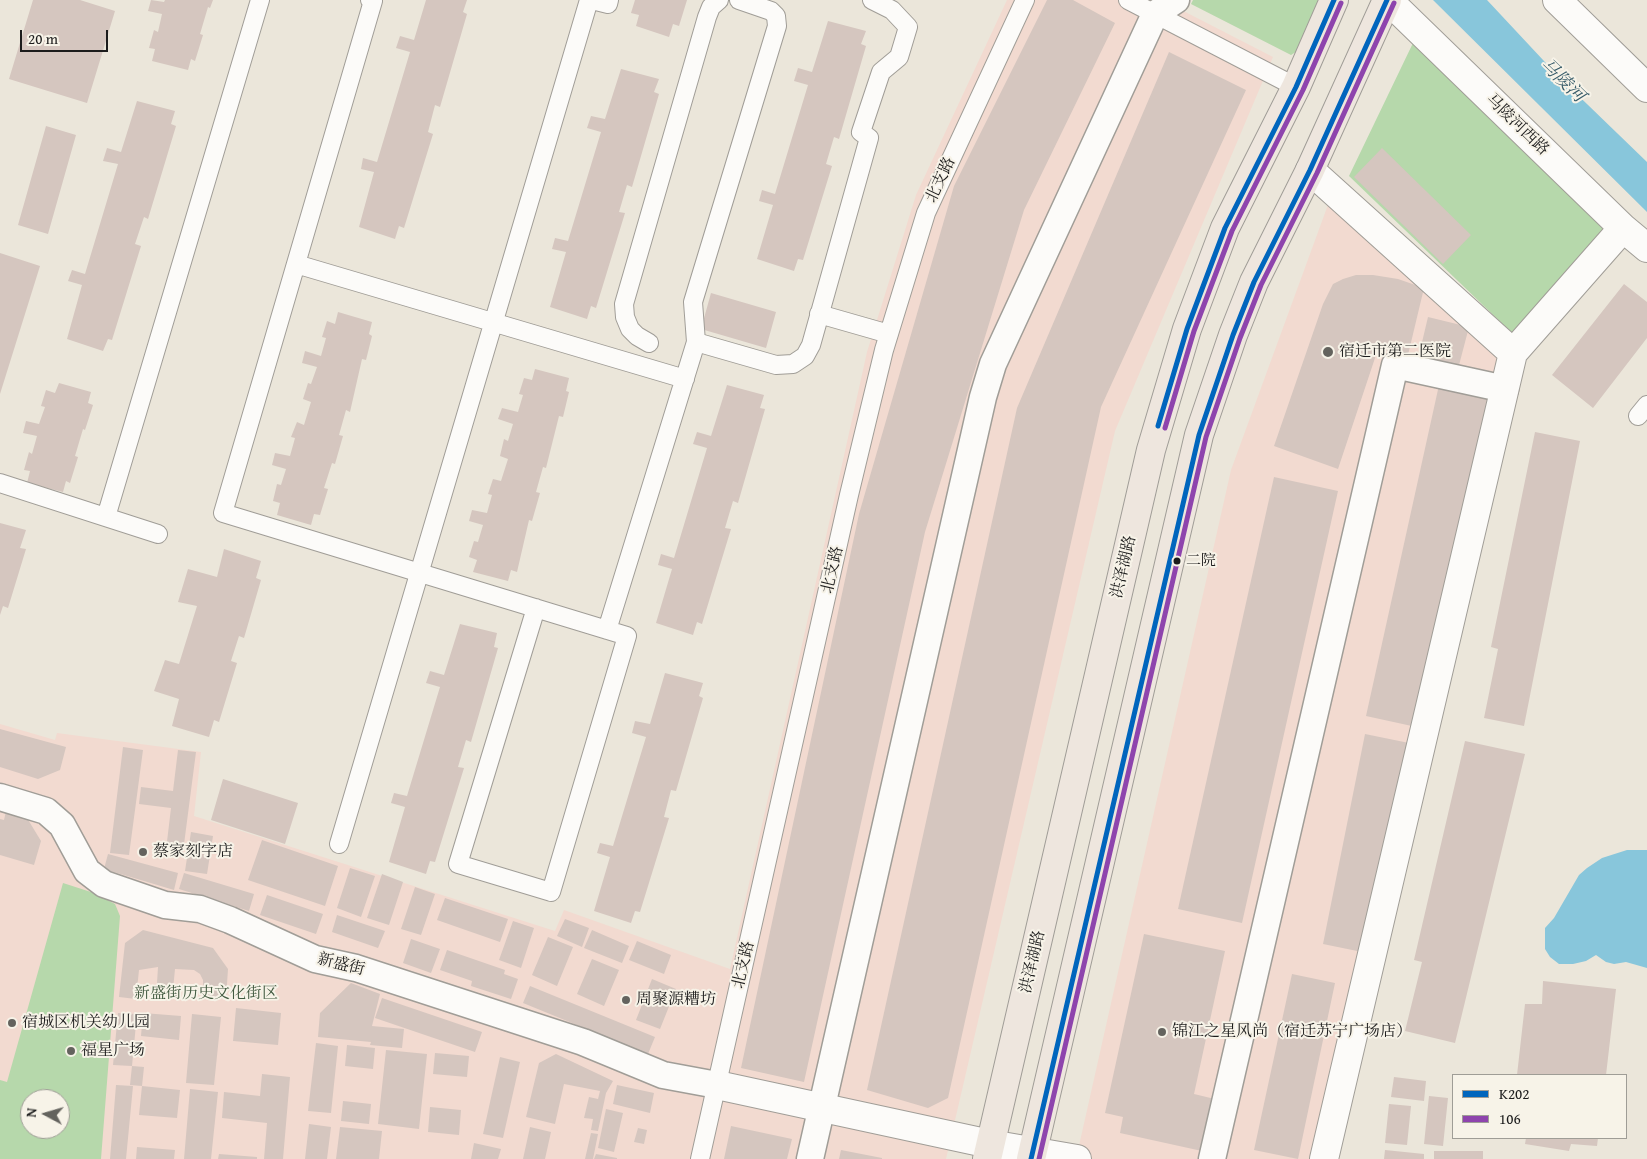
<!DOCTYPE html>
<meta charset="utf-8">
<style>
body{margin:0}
#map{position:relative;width:1647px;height:1159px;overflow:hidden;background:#ebe6da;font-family:"Gentium Book Plus",serif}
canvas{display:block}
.legend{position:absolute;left:1452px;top:1074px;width:175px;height:65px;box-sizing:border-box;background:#f7f3e8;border:1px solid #9f9d96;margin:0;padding:6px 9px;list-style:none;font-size:15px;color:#1c1c1c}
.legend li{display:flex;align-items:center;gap:10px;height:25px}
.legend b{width:25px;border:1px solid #9f9d96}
.north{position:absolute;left:20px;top:1089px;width:50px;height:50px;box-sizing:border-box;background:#f7f3e8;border:1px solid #9f9d96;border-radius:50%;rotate:276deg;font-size:14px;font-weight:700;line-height:20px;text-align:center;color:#1c1c1c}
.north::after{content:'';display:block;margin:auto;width:18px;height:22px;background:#64635e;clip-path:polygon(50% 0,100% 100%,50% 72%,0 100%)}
.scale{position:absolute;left:20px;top:30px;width:88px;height:22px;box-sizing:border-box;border:2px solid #1c1c1c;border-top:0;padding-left:6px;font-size:15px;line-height:18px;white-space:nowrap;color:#1c1c1c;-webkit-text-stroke:4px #f7f3e8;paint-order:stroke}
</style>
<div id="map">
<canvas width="1647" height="1159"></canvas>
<ul class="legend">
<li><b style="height:6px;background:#0065bd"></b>K202</li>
<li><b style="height:6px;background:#8e44ad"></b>106</li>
</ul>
<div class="north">N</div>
<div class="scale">20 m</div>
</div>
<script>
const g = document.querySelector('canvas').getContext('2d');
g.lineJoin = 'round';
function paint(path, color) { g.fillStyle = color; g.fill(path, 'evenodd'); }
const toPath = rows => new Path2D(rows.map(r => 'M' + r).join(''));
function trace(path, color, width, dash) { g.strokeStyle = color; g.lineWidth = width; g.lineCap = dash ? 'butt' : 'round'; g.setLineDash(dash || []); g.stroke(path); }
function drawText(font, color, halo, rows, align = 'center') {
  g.font = font + ' "Gentium Book Plus","Noto Serif SC",serif'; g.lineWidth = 4; g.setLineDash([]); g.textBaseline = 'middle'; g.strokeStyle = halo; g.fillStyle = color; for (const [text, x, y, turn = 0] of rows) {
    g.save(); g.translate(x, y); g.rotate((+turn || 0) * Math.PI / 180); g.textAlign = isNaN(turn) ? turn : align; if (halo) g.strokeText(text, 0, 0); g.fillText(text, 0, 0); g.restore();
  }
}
paint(toPath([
 [1007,0,1162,0,1273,57,1115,431,946,1159,0,1159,0,724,55,740,57,733,201,752,194,816,555,931,564,910,730,969,867,352,916,195],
 [30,1099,60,1099,60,1129,30,1129],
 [1329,202,1506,364,1319,1159,1076,1159,1231,470]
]), '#f2dad0');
paint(toPath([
 [1193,0,1320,0,1302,48,1291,55,1191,4],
 [1413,43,1608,232,1515,336,1349,176],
 [63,883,94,893,115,904,120,916,101,1159,0,1159,0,1080,7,1082],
 [30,1099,60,1099,60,1129,30,1129]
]), '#b6d8ab');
paint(toPath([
 [1433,0,1487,0,1558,76,1647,162,1647,212],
 [1627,850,1647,850,1647,968,1626,962,1614,964,1606,962,1596,955,1586,961,1573,964,1559,964,1550,957,1545,949,1545,928,1554,918,1579,875,1587,868,1602,858]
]), '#88c6db');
paint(toPath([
 [33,0,80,0,115,11,87,103,9,79],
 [151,0,164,2,165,0,213,0,210,8,208,7,200,34,203,35,195,61,191,59,188,70,152,61,155,49,149,48,154,30,158,32,162,14,148,11],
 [426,0,467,0,463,12,467,14,440,107,435,105,428,132,433,134,404,228,399,226,395,239,359,227,374,172,361,169,363,158,377,162,410,52,396,48,400,36,414,40],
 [635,0,687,0,679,26,673,24,669,37,636,26,639,15,631,13],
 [1047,0,1073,0,1115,23,1024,210,925,532,804,1082,741,1068,859,514,954,186],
 [828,21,866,31,861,44,866,46,839,139,834,137,826,164,832,166,803,260,798,259,794,271,757,259,773,205,759,201,762,190,775,194,808,85,794,81,798,68,812,72],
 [1169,52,1246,90,1101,407,948,1098,928,1108,867,1090,1017,408],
 [621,69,659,79,654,92,659,94,632,187,627,185,619,212,625,213,596,308,591,306,587,319,550,307,566,252,552,249,555,238,568,241,601,132,587,128,591,116,605,119],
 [137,101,175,111,171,124,176,126,148,219,144,217,135,244,141,246,112,340,108,339,103,351,67,339,82,285,68,281,72,270,85,274,118,164,103,161,107,148,121,152],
 [46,126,76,135,48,234,18,225],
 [1382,148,1471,235,1443,264,1354,177],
 [0,253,40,266,0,394],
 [1356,275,1373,275,1398,279,1424,288,1408,355,1378,349,1338,469,1274,446,1323,304,1333,284,1343,279],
 [1624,284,1647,302,1647,338,1593,408,1552,375],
 [711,293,776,312,766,348,701,329],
 [338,312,372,322,369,334,372,336,366,360,362,359,350,412,346,410,339,435,343,436,335,464,332,463,324,488,328,489,320,515,314,514,311,525,277,515,280,503,273,501,277,484,281,485,286,469,272,465,275,453,290,456,295,438,291,437,297,422,304,425,311,402,303,399,308,383,311,384,317,367,302,363,305,351,321,356,326,338,322,337,327,321,335,324],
 [1428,317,1469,327,1458,369,1418,359],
 [535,369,569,378,566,391,569,392,563,417,559,416,546,468,543,467,536,492,540,493,532,521,529,520,517,572,511,570,508,581,473,572,477,560,469,557,474,541,478,542,483,525,469,521,472,510,487,513,492,495,488,494,493,479,501,481,508,459,500,456,504,439,508,441,513,424,498,419,502,408,518,412,523,395,519,394,524,378,532,380],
 [59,383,91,392,88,403,93,405,85,430,83,429,75,456,78,457,70,483,66,481,63,492,27,483,30,471,24,470,29,452,32,454,37,436,23,433,26,421,39,424,45,407,41,406,46,390,55,393],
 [727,385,764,395,760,408,765,409,738,503,733,501,725,528,731,529,702,624,697,622,693,635,656,623,672,569,658,565,661,554,674,558,707,448,693,444,697,432,711,436],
 [1439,385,1493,396,1421,728,1366,716],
 [1535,432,1580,441,1524,726,1484,718,1498,649,1491,647],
 [1274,477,1338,491,1242,923,1178,909],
 [0,523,26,530,20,548,26,549,8,608,3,606,0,615],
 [224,549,261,561,256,578,261,580,244,638,239,636,231,661,237,663,219,722,214,720,209,737,172,726,179,699,154,691,165,660,179,664,197,606,178,602,188,569,217,577],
 [460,624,497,633,494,647,498,648,471,742,466,740,458,767,464,768,435,862,430,861,426,874,389,862,405,807,391,803,394,793,407,796,440,687,426,683,430,671,444,675],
 [665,673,703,683,699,696,703,698,676,791,671,790,664,817,669,818,640,912,635,911,631,923,594,911,610,857,597,853,600,843,613,846,646,737,632,733,635,721,650,724],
 [0,729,66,747,60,770,38,779,0,767],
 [1365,734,1409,743,1367,953,1323,944],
 [1465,741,1525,754,1455,1043,1405,1031,1422,962,1414,960],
 [123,747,143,750,129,855,110,853],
 [178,750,196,752,183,852,166,850,171,808,139,804,141,787,173,791],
 [223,779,298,803,285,844,211,820],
 [6,811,27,818,41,841,34,865,0,855,0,819,4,820],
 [191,832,213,836,207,874,185,871],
 [262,840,338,866,325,906,248,880],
 [108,854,178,873,174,890,104,869],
 [350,868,375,876,361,917,337,908],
 [184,873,254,894,249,911,179,889],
 [382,874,403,882,389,925,367,918],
 [415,887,435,894,421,935,401,929],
 [267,895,323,914,316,934,260,915],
 [445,898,508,919,500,942,437,920],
 [337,915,385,931,378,948,332,932],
 [565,919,589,928,582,947,557,936],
 [513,921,534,928,521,968,499,960],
 [143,930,213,948,228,969,226,999,203,997,203,980,200,974,194,970,175,969,172,1000,156,999,158,967,139,970,136,999,119,997,125,943],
 [592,930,629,946,622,963,584,948],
 [1144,934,1225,951,1194,1094,1223,1101,1211,1153,1120,1133,1123,1117,1105,1113],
 [548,937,573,947,557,986,532,975],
 [411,939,440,949,431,973,403,963],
 [637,941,671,955,664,974,629,960],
 [447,950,505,970,504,974,518,979,511,999,471,986,472,981,440,970],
 [592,959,619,970,604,1006,577,994],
 [1292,974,1335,983,1298,1159,1254,1150],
 [652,979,676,989,660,1029,636,1020],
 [1543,981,1616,989,1606,1075,1517,1075,1525,1004,1542,1004],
 [351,983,380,994,372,1026,404,1029,402,1048,370,1045,371,1042,318,1037,320,1013],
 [530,986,655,1037,648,1054,523,1003],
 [382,998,482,1032,475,1052,375,1018],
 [236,1008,281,1013,278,1045,233,1041],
 [118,1013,137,1014,132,1066,144,1067,142,1086,130,1085,132,1066,113,1065],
 [143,1013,181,1016,179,1040,141,1036],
 [192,1014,221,1017,214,1085,186,1083],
 [316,1043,338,1046,331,1113,308,1111],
 [347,1045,375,1048,373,1069,345,1066],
 [386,1050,427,1054,419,1129,378,1124],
 [435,1053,469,1056,467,1077,433,1074],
 [556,1054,613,1081,606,1093,598,1131,591,1130,593,1119,584,1118,589,1097,598,1099,600,1091,564,1084,555,1124,526,1117,539,1063],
 [500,1057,520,1062,503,1138,483,1134],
 [262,1074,290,1077,283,1159,264,1159,267,1123,222,1118,224,1092,260,1096],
 [1394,1077,1426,1081,1424,1101,1391,1097],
 [116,1085,133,1086,126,1159,110,1159],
 [617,1085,654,1093,650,1113,613,1104],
 [142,1086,180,1090,177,1118,139,1115],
 [190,1089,218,1092,211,1159,184,1159],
 [1429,1096,1448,1098,1443,1146,1424,1144],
 [343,1101,371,1104,369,1124,341,1121],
 [1389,1104,1411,1106,1407,1145,1385,1143],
 [430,1107,461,1110,459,1135,428,1132],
 [606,1109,623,1113,614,1152,598,1148],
 [309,1124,331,1127,327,1159,305,1159],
 [731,1126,792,1139,787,1159,724,1159],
 [340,1127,382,1131,379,1159,336,1159],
 [530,1127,551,1132,545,1159,523,1159],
 [638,1128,647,1130,644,1144,634,1142],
 [591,1133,598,1134,593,1159,585,1159],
 [1526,1138,1598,1138,1597,1146,1571,1144,1569,1151,1525,1144],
 [474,1143,501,1149,498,1159,471,1159],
 [137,1147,175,1150,174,1159,136,1159],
 [841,1150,882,1158,882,1159,839,1159],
 [1385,1150,1424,1154,1424,1159,1384,1159],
 [1434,1151,1483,1151,1483,1159,1434,1159],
 [219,1154,257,1157,257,1159,218,1159],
 [596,1154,617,1158,617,1159,594,1159]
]), '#d5c6bf');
const service = toPath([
 [370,0,373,1,223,513,627,636,551,892,458,864,536,608],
 [592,0,608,4,609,0],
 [1128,0,1296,87],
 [296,264,685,379],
 [819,314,889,334],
 [696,342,693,302,777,26,776,16,771,11,739,0],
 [649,343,637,336,630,329,625,317,624,304,707,17,711,7,719,0],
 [1638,416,1647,405],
 [0,483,158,534],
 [106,517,260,0],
 [607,630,696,342,776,365,793,364,805,356,811,345,869,138,861,132,881,72,899,57,908,27,892,10,872,0],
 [339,844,589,0],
 [700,1159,849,495,884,350,926,213,1025,0]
]);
const pedestrian = toPath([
 [0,797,46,811,62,825,87,871,104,884,165,905,200,909,230,920,315,959,356,968,583,1042,663,1075,717,1085],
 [810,1159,983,397,993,364,1155,14,1176,0],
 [1212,1159,1395,365,1505,389]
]);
const minor = toPath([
 [1388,0,1623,228,1647,248],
 [1557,0,1647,88],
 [1310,170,1513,353],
 [717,1085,990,1144,1077,1159],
 [1324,1159,1513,353,1623,228]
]);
const primary = toPath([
 [987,1159,1151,450,1187,329,1225,228,1296,87,1334,0],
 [1031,1159,1199,435,1233,335,1254,282,1310,170,1387,0]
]);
trace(service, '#a09d97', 20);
trace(pedestrian, '#a09d97', 29);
trace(minor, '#a09d97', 30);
trace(primary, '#a09d97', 30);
trace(service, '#fcfbf9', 18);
trace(pedestrian, '#fcfbf9', 26);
trace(minor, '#fcfbf9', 28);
trace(primary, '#eee6de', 28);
trace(toPath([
 [1158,426,1187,329,1225,228,1296,87,1334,0],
 [1031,1159,1199,435,1233,335,1254,282,1310,170,1387,0]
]), '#0065bd', 5);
trace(toPath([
 [1165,428,1194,331,1232,231,1303,90,1341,3],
 [1039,1159,1206,437,1240,338,1261,285,1317,173,1394,3]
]), '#8e44ad', 5);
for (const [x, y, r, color] of [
 [1328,352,6,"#64635e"],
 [1177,561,4.5,"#1c1c1c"],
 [143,852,5,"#64635e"],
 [626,1000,5,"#64635e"],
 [12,1023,5,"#64635e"],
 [1162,1032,5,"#64635e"],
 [71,1051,5,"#64635e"]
]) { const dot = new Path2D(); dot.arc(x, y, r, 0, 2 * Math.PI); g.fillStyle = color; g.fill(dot); trace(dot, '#f7f3e8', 2); }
drawText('15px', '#1c1c1c', '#f7f3e8', [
 ["二院",1186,561]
], 'left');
drawText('16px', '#1c1c1c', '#f7f3e8', [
 ["马陵河西路",1517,125,44],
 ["北支路",941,180,-65],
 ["洪泽湖路",1124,567,-77],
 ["北支路",833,570,-77],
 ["洪泽湖路",1033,962,-77],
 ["新盛街",341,965,14],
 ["北支路",744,965,-77]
]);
drawText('16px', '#1c1c1c', '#f7f3e8', [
 ["宿迁市第二医院",1339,352],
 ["蔡家刻字店",153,852],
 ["周聚源糟坊",636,1000],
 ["宿城区机关幼儿园",22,1023],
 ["锦江之星风尚（宿迁苏宁广场店）",1172,1032],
 ["福星广场",81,1051]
], 'left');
drawText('16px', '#425a40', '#f7f3e8', [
 ["新盛街历史文化街区",206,994]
]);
drawText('italic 18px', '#365b69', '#f7f3e8', [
 ["马陵河",1562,81,44]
]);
</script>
